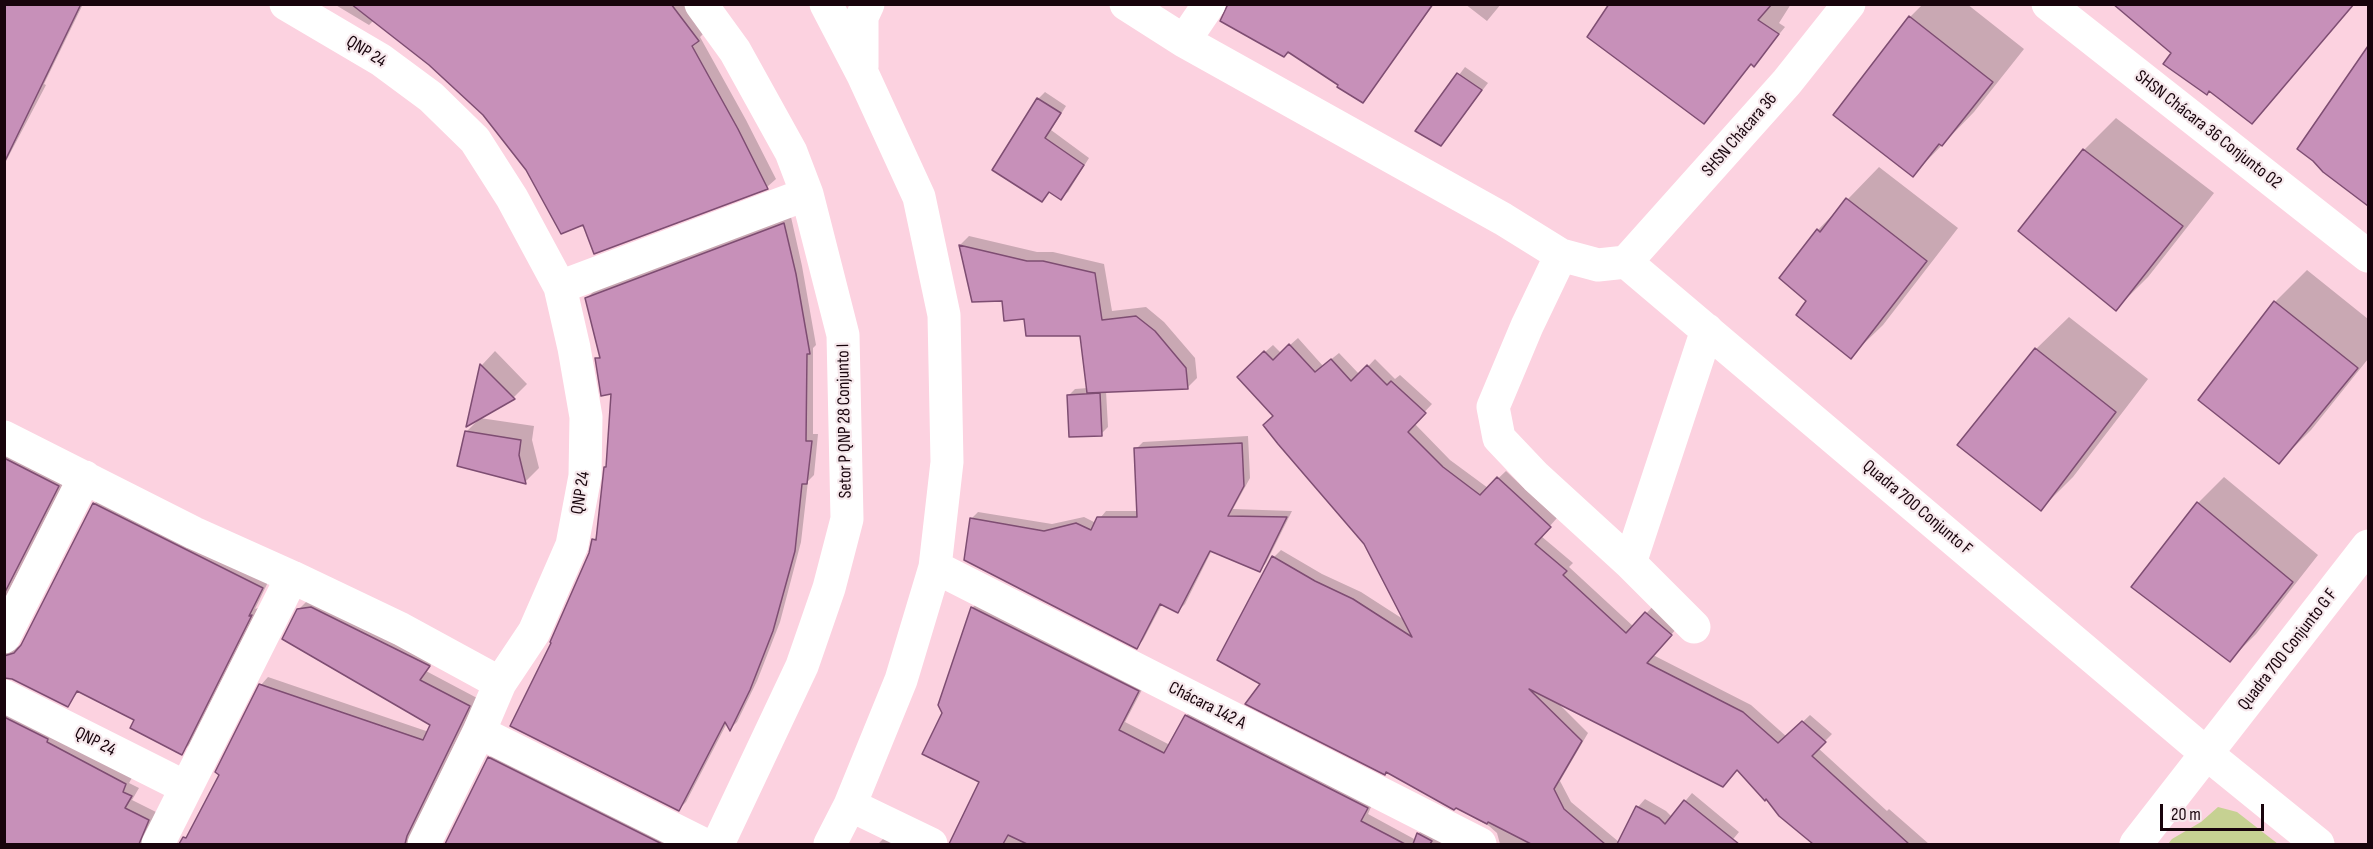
<!DOCTYPE html>
<meta charset="utf-8">
<style>
body{margin:0}
#map{position:relative;width:2373px;height:849px;overflow:hidden;background:#fcd2e0;font-family:"Sofia Sans Condensed",sans-serif}
canvas{display:block}
.frame{position:absolute;inset:0;border:6px solid #18040c;pointer-events:none}
.scale{position:absolute;left:2160px;top:804px;width:104px;height:27px;box-sizing:border-box;border:3px solid #18040c;border-top:0;padding-left:8px;font-size:18px;line-height:21px;white-space:nowrap;color:#18040c;-webkit-text-stroke:4px #f6e8ec;paint-order:stroke}
</style>
<div id="map">
<canvas width="2373" height="849"></canvas>
<div class="frame"></div>
<div class="scale">20 m</div>
</div>
<script>
const g = document.querySelector('canvas').getContext('2d');
g.lineJoin = 'round';
function fill(path, color) { g.fillStyle = color; g.fill(path, 'evenodd'); }
function trace(path, color, width, dash) { g.strokeStyle = color; g.lineWidth = width; g.lineCap = dash ? 'butt' : 'round'; g.setLineDash(dash || []); g.stroke(path); }
function drawText(font, color, halo, rows, align = 'center') {
  g.font = font + ' "Sofia Sans Condensed",sans-serif'; g.lineWidth = 4.5; g.setLineDash([]); g.textBaseline = 'middle'; g.strokeStyle = halo; g.fillStyle = color; for (const [text, x, y, turn = 0] of rows) {
    g.save(); g.translate(x, y); g.rotate((+turn || 0) * Math.PI / 180); g.textAlign = isNaN(turn) ? turn : align; if (halo) g.strokeText(text, 0, 0); g.fillText(text, 0, 0); g.restore();
  }
}
const green = new Path2D(`
 M 2218,807 L 2237,812 L 2278,844 L 2168,844 L 2172,839 L 2201,822 Z`);
const shadow = new Path2D(`
 M 4,4 L 83,4 L 44,84 L 46,85 L 4,165 Z
 M 334,4 L 686,4 L 706,31 L 700,37 L 746,120 L 776,179 L 767,187 L 584,223 L 527,169 L 484,114 L 430,63 L 374,20 L 369,25 Z
 M 1229,4 L 1434,4 L 1363,101 Z
 M 1465,4 L 1501,4 L 1487,21 Z
 M 1611,4 L 1791,4 L 1779,23 L 1785,27 L 1754,65 Z
 M 1923,4 L 1967,4 L 2024,49 L 1974,112 L 1913,175 L 1835,115 L 1910,17 Z
 M 2368,51 L 2368,204 L 2324,171 L 2365,54 Z
 M 1465,67 L 1488,83 L 1441,144 L 1417,131 Z
 M 1045,92 L 1066,106 L 1051,130 L 1089,158 L 1068,192 L 1061,198 L 1050,191 L 1042,200 L 1038,99 Z
 M 2116,118 L 2214,193 L 2148,277 L 2116,309 L 2084,150 Z
 M 1879,167 L 1958,228 L 1883,325 L 1850,357 L 1809,301 L 1818,230 Z
 M 791,217 L 802,266 L 816,345 L 813,348 L 813,434 L 818,434 L 814,475 L 808,481 L 801,542 L 780,622 L 757,681 L 737,722 L 730,729 L 727,723 L 686,802 L 679,809 L 553,643 L 591,553 L 593,540 L 598,536 L 607,466 L 612,392 L 597,359 L 601,355 L 587,298 L 594,291 Z
 M 969,236 L 1037,252 L 1053,252 L 1104,264 L 1112,311 L 1146,307 L 1164,322 L 1195,358 L 1197,378 L 1188,387 L 1106,391 L 1108,427 L 1101,434 L 1069,395 L 1075,389 L 1088,388 L 1081,334 L 1025,317 L 1003,300 L 973,301 L 960,245 Z
 M 2307,270 L 2368,319 L 2368,359 L 2311,430 L 2279,462 L 2275,302 Z
 M 2069,317 L 2148,379 L 2073,477 L 2041,509 L 2036,349 Z
 M 1298,338 L 1323,366 L 1339,353 L 1360,375 L 1375,359 L 1395,379 L 1400,375 L 1432,404 L 1414,423 L 1450,460 L 1488,488 L 1506,471 L 1528,492 L 1557,518 L 1541,536 L 1573,563 L 1569,567 L 1634,627 L 1654,605 L 1678,627 L 1653,655 L 1751,705 L 1787,737 L 1810,715 L 1832,734 L 1818,748 L 1887,811 L 1889,809 L 1929,844 L 1815,844 L 1780,815 L 1766,797 L 1738,768 L 1557,702 L 1588,733 L 1560,781 L 1571,802 L 1619,842 L 1638,807 L 1645,799 L 1666,811 L 1672,817 L 1692,793 L 1739,832 L 1729,844 L 1500,844 L 1497,833 L 1489,826 L 1387,771 L 1262,683 L 1274,557 L 1281,550 L 1322,574 L 1361,592 L 1406,621 L 1366,543 L 1275,416 L 1246,369 L 1273,345 L 1281,353 Z
 M 495,351 L 527,384 L 514,397 L 480,418 L 534,426 L 532,440 L 539,468 L 525,482 L 466,432 L 479,419 L 468,424 L 482,365 Z
 M 1248,436 L 1250,478 L 1233,509 L 1292,511 L 1266,563 L 1260,570 L 1212,550 L 1185,604 L 1178,611 L 1162,604 L 1143,640 L 1137,647 L 971,519 L 978,512 L 1052,524 L 1084,517 L 1096,523 L 1106,511 L 1139,511 L 1136,449 L 1143,442 Z
 M 4,447 L 66,478 L 4,600 Z
 M 2224,477 L 2318,555 L 2256,634 L 2230,660 L 2133,586 L 2198,503 Z
 M 102,496 L 269,580 L 255,609 L 258,608 L 189,745 L 181,753 L 136,719 L 79,691 L 67,705 L 12,678 L 4,676 L 4,646 L 15,648 L 22,645 L 94,504 Z
 M 980,600 L 1145,684 L 1125,722 L 1170,745 L 1186,716 L 1193,708 L 1374,800 L 1368,814 L 1416,840 L 1418,834 L 1426,826 L 1461,844 L 1287,844 L 1296,826 L 1259,808 L 1239,844 L 953,844 L 981,781 L 939,705 L 973,607 Z
 M 307,601 L 436,658 L 426,671 L 477,698 L 415,826 L 415,844 L 180,844 L 192,830 L 221,774 L 261,685 L 268,677 L 429,732 L 432,725 L 298,610 Z
 M 4,706 L 133,776 L 129,783 L 139,788 L 132,800 L 156,812 L 149,844 L 4,844 Z
 M 497,750 L 668,843 L 667,844 L 446,844 L 489,758 Z
 M 886,836 L 904,844 L 878,844 Z`);
const building = new Path2D(`
 M 4,4 L 81,4 L 4,163 Z
 M 351,4 L 671,4 L 699,41 L 692,46 L 738,129 L 768,189 L 594,254 L 583,225 L 561,234 L 526,170 L 483,115 L 429,65 Z
 M 1228,4 L 1433,4 L 1363,103 L 1337,87 L 1338,85 L 1288,52 L 1284,57 L 1220,21 Z
 M 1609,4 L 1772,4 L 1758,20 L 1779,34 L 1754,67 L 1751,64 L 1704,124 L 1587,37 Z
 M 2113,4 L 2354,4 L 2252,124 L 2209,91 L 2207,95 L 2163,64 L 2171,53 Z
 M 1909,16 L 1993,82 L 1942,146 L 1939,144 L 1913,177 L 1833,115 Z
 M 2368,46 L 2368,206 L 2323,172 L 2313,161 L 2297,149 Z
 M 1457,73 L 1482,90 L 1441,146 L 1415,131 Z
 M 1037,98 L 1061,113 L 1045,138 L 1084,165 L 1061,200 L 1049,192 L 1042,202 L 992,170 Z
 M 2083,149 L 2183,226 L 2116,311 L 2018,231 Z
 M 1846,198 L 1927,261 L 1851,359 L 1796,315 L 1806,301 L 1779,278 L 1817,229 L 1820,232 Z
 M 784,223 L 796,274 L 810,354 L 807,354 L 806,441 L 812,441 L 807,484 L 802,484 L 795,551 L 773,631 L 750,690 L 730,731 L 725,722 L 679,811 L 510,726 L 551,643 L 550,642 L 589,553 L 592,539 L 596,540 L 604,467 L 606,467 L 611,394 L 601,396 L 595,358 L 600,358 L 585,298 Z
 M 959,245 L 1027,261 L 1043,261 L 1095,273 L 1102,320 L 1136,316 L 1155,331 L 1186,368 L 1188,389 L 1087,393 L 1080,336 L 1026,336 L 1024,319 L 1004,321 L 1002,301 L 972,302 Z
 M 2274,301 L 2358,368 L 2279,464 L 2198,400 Z
 M 1289,344 L 1315,372 L 1331,359 L 1351,381 L 1367,365 L 1387,385 L 1391,381 L 1426,413 L 1408,432 L 1443,467 L 1480,495 L 1497,477 L 1521,499 L 1551,527 L 1535,544 L 1567,571 L 1563,575 L 1626,633 L 1645,612 L 1672,635 L 1647,663 L 1743,712 L 1778,743 L 1802,721 L 1826,742 L 1812,756 L 1909,844 L 1813,844 L 1779,816 L 1766,799 L 1765,801 L 1737,770 L 1723,787 L 1529,689 L 1582,741 L 1554,789 L 1564,809 L 1605,844 L 1531,844 L 1488,822 L 1487,824 L 1456,808 L 1454,810 L 1386,772 L 1385,775 L 1245,704 L 1260,684 L 1217,660 L 1272,556 L 1315,581 L 1353,599 L 1412,637 L 1364,544 L 1278,444 L 1263,425 L 1273,416 L 1237,377 L 1264,351 L 1273,360 Z
 M 2035,348 L 2116,412 L 2041,511 L 1957,445 Z
 M 480,364 L 515,399 L 466,427 Z
 M 1100,393 L 1102,436 L 1069,437 L 1067,395 Z
 M 465,431 L 521,440 L 519,455 L 526,484 L 457,466 Z
 M 1242,443 L 1244,486 L 1228,516 L 1287,517 L 1260,572 L 1210,551 L 1178,613 L 1160,604 L 1137,649 L 964,560 L 970,518 L 1044,531 L 1076,523 L 1091,530 L 1097,517 L 1137,517 L 1134,448 Z
 M 4,458 L 59,486 L 4,594 Z
 M 2197,502 L 2293,582 L 2230,662 L 2131,587 Z
 M 93,503 L 263,588 L 249,616 L 252,615 L 182,755 L 130,728 L 134,720 L 77,691 L 68,707 L 12,679 L 4,678 L 4,656 L 14,653 L 21,645 Z
 M 311,607 L 430,666 L 420,680 L 470,706 L 407,836 L 405,844 L 179,844 L 183,837 L 186,838 L 219,775 L 215,772 L 259,684 L 423,740 L 430,725 L 282,639 L 297,609 Z
 M 971,607 L 1139,691 L 1119,730 L 1164,753 L 1185,715 L 1368,808 L 1361,821 L 1405,844 L 1027,844 L 1008,835 L 1003,844 L 949,844 L 979,782 L 922,754 L 942,713 L 938,705 Z
 M 4,717 L 48,739 L 47,742 L 126,784 L 123,792 L 132,796 L 125,808 L 149,820 L 139,844 L 4,844 Z
 M 488,757 L 662,844 L 445,844 Z
 M 1684,800 L 1739,844 L 1617,844 L 1636,806 L 1659,818 L 1665,824 Z
 M 1417,833 L 1432,841 L 1430,844 L 1413,844 Z`);
const minor = new Path2D(`
 M 286,4 L 381,60 L 431,97 L 475,140 L 512,198 L 560,287 L 574,348 L 586,417 L 585,476 L 572,545 L 534,632 L 500,683 L 479,732 L 424,844
 M 701,4 L 735,51 L 791,152 L 807,194 L 843,335 L 847,519 L 829,588 L 802,666 L 718,844
 M 826,4 L 863,75 L 919,197 L 944,315 L 947,462 L 935,567 L 901,680 L 850,805 L 830,844
 M 1126,4 L 1184,41 L 1503,219 L 1561,255 L 1598,265 L 1626,262
 M 2048,4 L 2368,256
 M 1184,41 L 1209,4
 M 862,67 L 862,17 L 868,4
 M 1561,255 L 1527,326 L 1493,407 L 1499,438 L 1536,477 L 1630,563 L 1694,627
 M 1626,262 L 2207,754 L 2318,844
 M 1626,262 L 1787,82 L 1849,4
 M 560,287 L 807,194
 M 4,437 L 194,533 L 292,577 L 401,629 L 500,683
 M 1630,563 L 1707,330
 M 935,567 L 1480,844
 M 4,637 L 85,477
 M 4,696 L 185,787
 M 479,732 L 703,844
 M 850,805 L 931,844
 M 158,844 L 292,577
 M 2136,844 L 2368,546`);
const streetNames = [
 ["QNP 24",366,52,32],
 ["SHSN Chácara 36 Conjunto 02",2208,130,38],
 ["SHSN Chácara 36",1740,135,-49],
 ["Setor P QNP 28 Conjunto I",845,421,-91],
 ["QNP 24",581,493,-81],
 ["Quadra 700 Conjunto F",1917,508,40],
 ["Quadra 700 Conjunto G F",2288,650,-52],
 ["Chácara 142 A",1207,706,27],
 ["QNP 24",95,742,27]
];
fill(green, '#c6d192');
fill(shadow, '#0003');
fill(building, '#c790b9');
trace(building, '#7e4d72', 1.5);
trace(minor, '#fff', 33);
drawText('18px', '#18040c', '#f6e8ec', streetNames);
</script>
